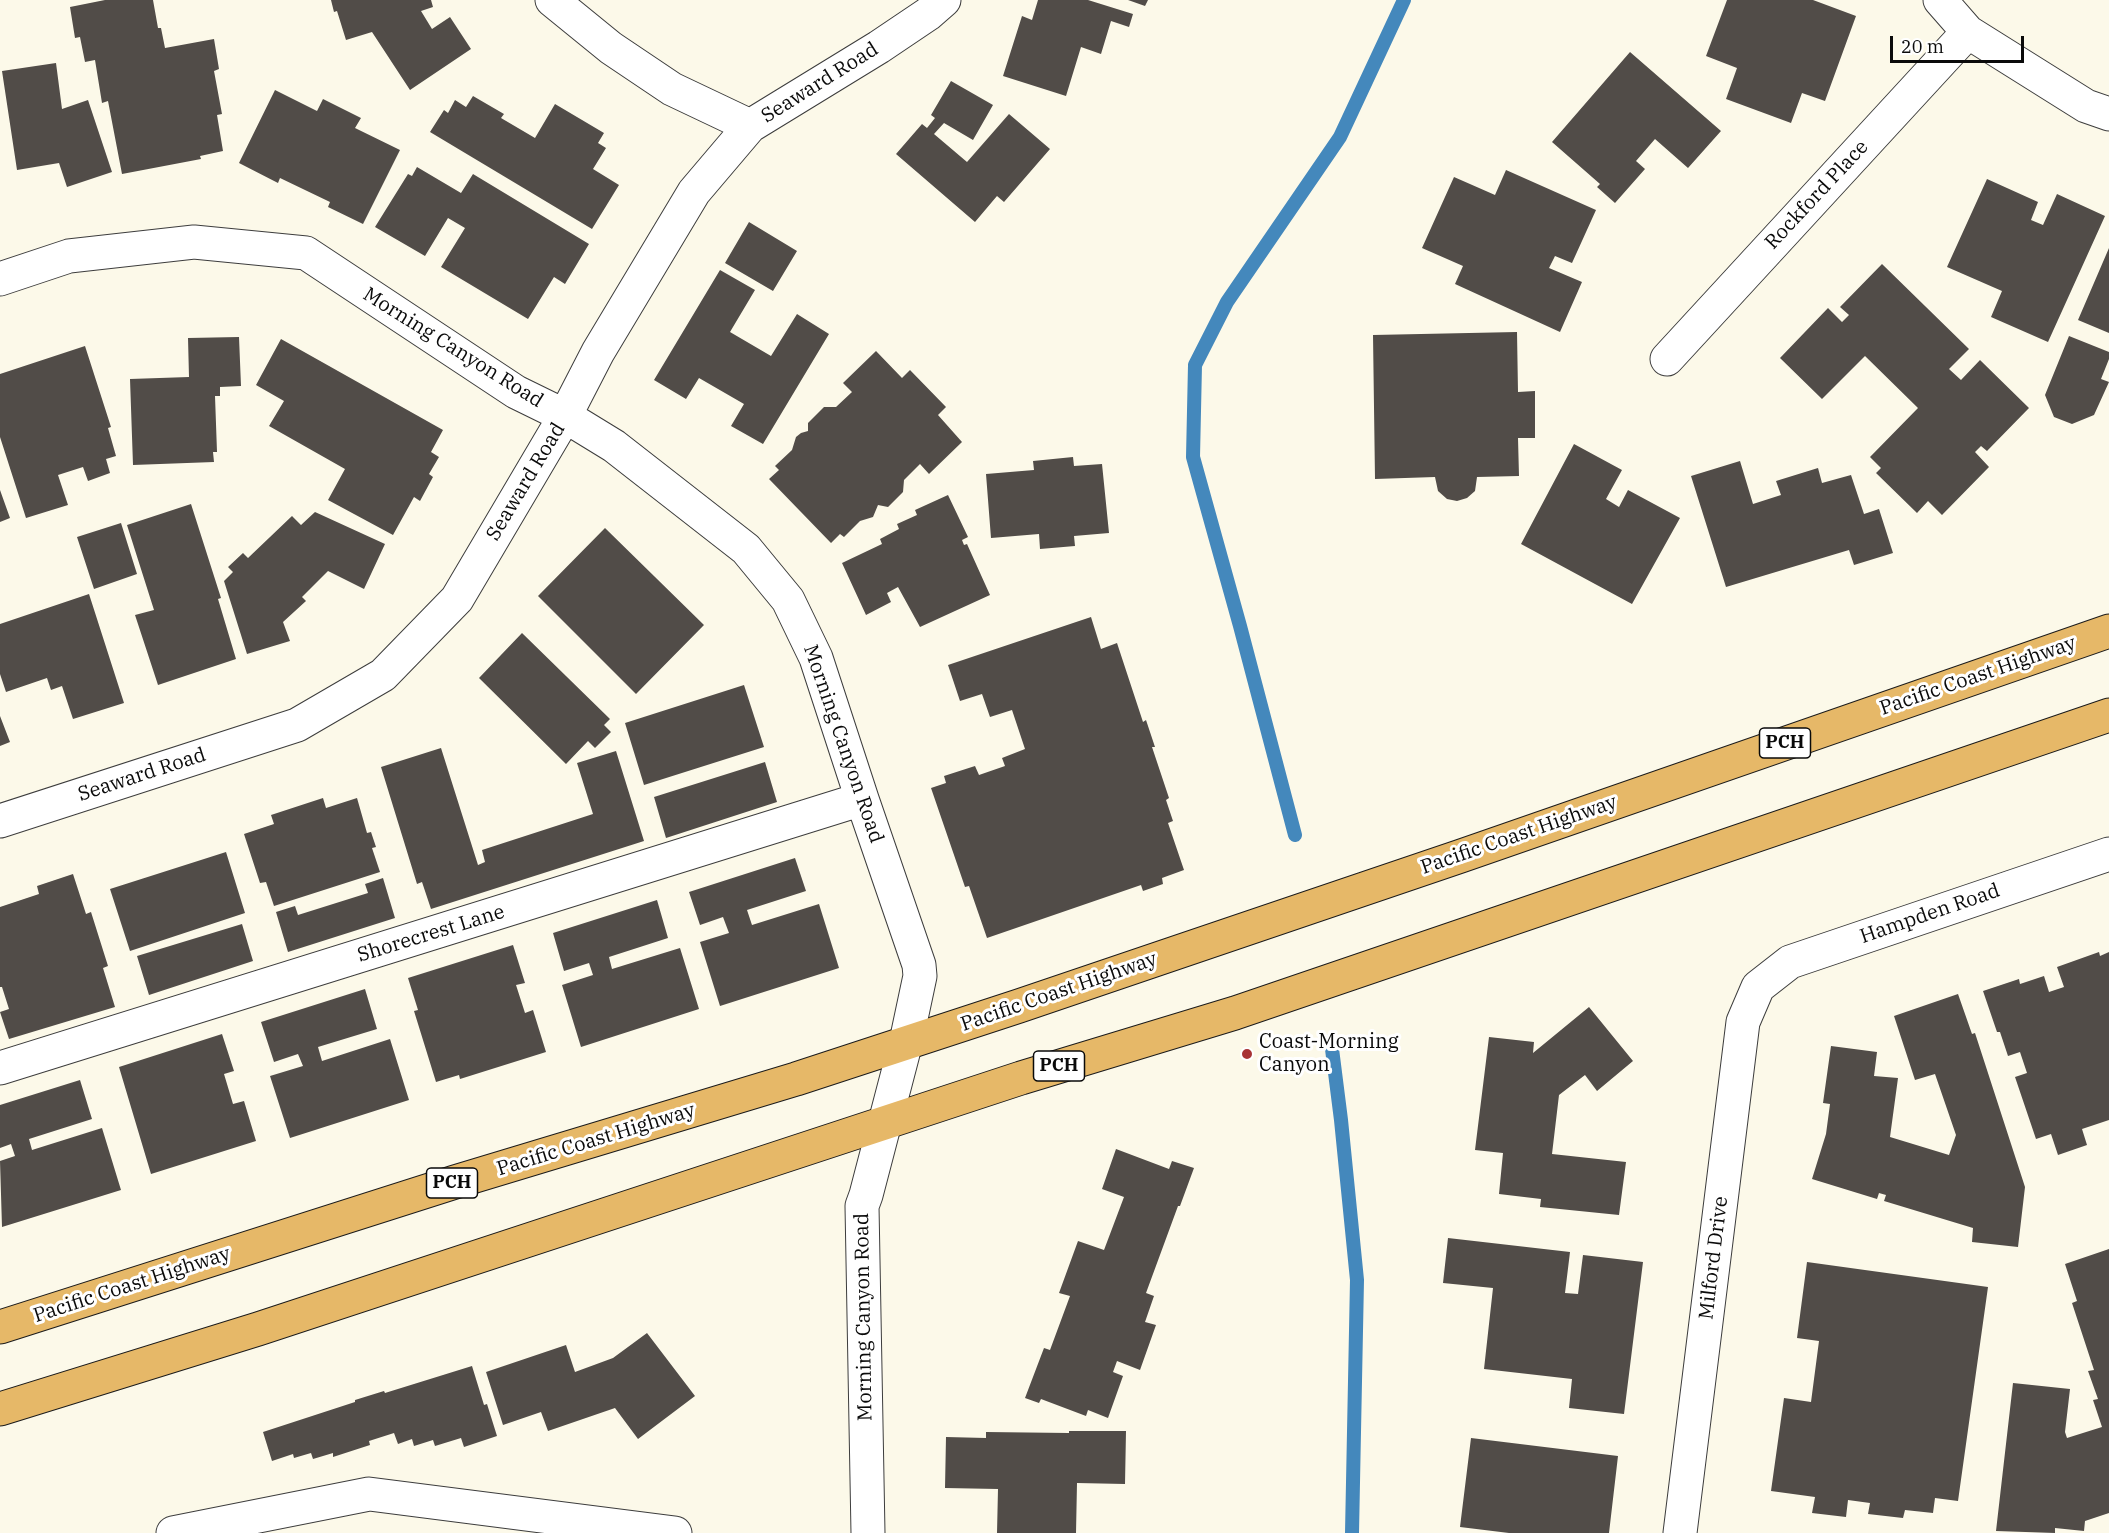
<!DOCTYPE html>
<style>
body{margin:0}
#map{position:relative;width:2109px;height:1533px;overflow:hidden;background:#fcf9e9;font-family:"IBM Plex Serif",serif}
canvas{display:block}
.scale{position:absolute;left:1890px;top:36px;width:134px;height:27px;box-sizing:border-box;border:3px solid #0a0a0a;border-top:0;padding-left:8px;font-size:18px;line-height:21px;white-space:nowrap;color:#0a0a0a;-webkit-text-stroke:4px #fff;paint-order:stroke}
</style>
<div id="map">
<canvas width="2109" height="1533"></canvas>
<div class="scale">20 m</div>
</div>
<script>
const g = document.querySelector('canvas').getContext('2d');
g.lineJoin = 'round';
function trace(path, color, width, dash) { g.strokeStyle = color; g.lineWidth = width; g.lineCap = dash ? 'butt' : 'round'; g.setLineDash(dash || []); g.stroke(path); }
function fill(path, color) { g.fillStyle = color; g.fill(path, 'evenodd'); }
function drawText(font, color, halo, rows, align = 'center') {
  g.font = font + ' "IBM Plex Serif",serif'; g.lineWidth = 6; g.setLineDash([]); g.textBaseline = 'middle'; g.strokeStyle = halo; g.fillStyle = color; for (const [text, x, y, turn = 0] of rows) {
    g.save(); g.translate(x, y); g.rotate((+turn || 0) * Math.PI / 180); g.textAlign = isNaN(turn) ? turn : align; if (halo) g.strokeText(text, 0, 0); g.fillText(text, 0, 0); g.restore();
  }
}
const stream = new Path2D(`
 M 1295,835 L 1240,626 L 1193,457 L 1195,365 L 1227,302 L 1340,137 L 1404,0
 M 1331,1041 L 1341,1120 L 1357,1280 L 1352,1533`);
const building = new Path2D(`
 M 105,0 L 153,0 L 158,28 L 161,28 L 165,48 L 214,39 L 219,69 L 214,71 L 222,114 L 217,115 L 223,151 L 200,156 L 201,159 L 122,174 L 108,101 L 102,103 L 95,60 L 85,62 L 80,37 L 75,38 L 70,7 Z
 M 331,0 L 431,0 L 433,7 L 421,11 L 432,29 L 450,17 L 471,49 L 410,90 L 372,32 L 346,40 L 337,11 L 334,12 Z
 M 1038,0 L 1088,0 L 1133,14 L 1129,27 L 1111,21 L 1101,54 L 1081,47 L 1066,96 L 1003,76 L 1022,16 L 1032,20 Z
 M 1128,0 L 1148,0 L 1145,6 Z
 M 1727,0 L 1813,0 L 1856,16 L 1825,101 L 1802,93 L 1791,123 L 1726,99 L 1737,68 L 1706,56 Z
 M 1630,52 L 1721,131 L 1688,168 L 1655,139 L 1636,161 L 1645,169 L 1615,203 L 1597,187 L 1600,184 L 1552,142 Z
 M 56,63 L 62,109 L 88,100 L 112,172 L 67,187 L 59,163 L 17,170 L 2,71 Z
 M 951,81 L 993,105 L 973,140 L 944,123 L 934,134 L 967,162 L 1009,114 L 1050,149 L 1004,202 L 997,196 L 975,222 L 896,154 L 922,124 L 927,128 L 935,118 L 931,115 Z
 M 275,90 L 317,111 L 323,99 L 361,118 L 355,128 L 400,150 L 363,224 L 328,207 L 330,202 L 280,178 L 278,183 L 239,163 Z
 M 473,96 L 504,114 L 501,118 L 535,138 L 555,104 L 604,133 L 598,143 L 606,148 L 593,169 L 619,185 L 592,229 L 430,132 L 444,110 L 448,113 L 455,100 L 466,107 Z
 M 417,167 L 461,193 L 473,174 L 589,244 L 565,284 L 554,277 L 528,319 L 441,267 L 465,228 L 448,218 L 425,256 L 375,227 L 408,174 L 412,176 Z
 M 1506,170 L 1596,210 L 1572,263 L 1555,256 L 1549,268 L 1582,282 L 1560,332 L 1455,284 L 1463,266 L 1422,248 L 1454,177 L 1495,195 Z
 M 1987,179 L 2038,202 L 2031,220 L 2043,225 L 2057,194 L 2105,216 L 2048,342 L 1991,317 L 2002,291 L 1947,267 Z
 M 749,222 L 797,251 L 773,291 L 725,263 Z
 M 2109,248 L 2109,333 L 2078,320 Z
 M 1882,264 L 1969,349 L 1949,369 L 1961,380 L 1980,360 L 2029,408 L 1987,451 L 1981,446 L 1975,452 L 1989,467 L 1942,515 L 1928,501 L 1917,513 L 1876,473 L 1881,468 L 1870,457 L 1918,408 L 1865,356 L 1822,399 L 1780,358 L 1828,308 L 1842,322 L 1849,315 L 1840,307 Z
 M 720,270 L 755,290 L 730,332 L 771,356 L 797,314 L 829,334 L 763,444 L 731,426 L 744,404 L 699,378 L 686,399 L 654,380 Z
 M 1517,332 L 1518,392 L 1535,391 L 1535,438 L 1518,438 L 1519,476 L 1477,477 L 1475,491 L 1467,498 L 1457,501 L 1447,499 L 1438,491 L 1435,477 L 1375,479 L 1373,335 Z
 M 2069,336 L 2109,352 L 2109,359 L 2101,379 L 2109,382 L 2094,415 L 2072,424 L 2054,417 L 2045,395 Z
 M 239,337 L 241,386 L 220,387 L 220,396 L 215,396 L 217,452 L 213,452 L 214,462 L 133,465 L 130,379 L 189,377 L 188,338 Z
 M 281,339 L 443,430 L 431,452 L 439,457 L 429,474 L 433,477 L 420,501 L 414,497 L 393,535 L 328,500 L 345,469 L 269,426 L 284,401 L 256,385 Z
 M 85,346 L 111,427 L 108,428 L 116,456 L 106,459 L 110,473 L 88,481 L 83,467 L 58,475 L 68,505 L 26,518 L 0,437 L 0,374 Z
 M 876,351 L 902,378 L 910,370 L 946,407 L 938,415 L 962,442 L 929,474 L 920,464 L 904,480 L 903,492 L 888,507 L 878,505 L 873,517 L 860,521 L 844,537 L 840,534 L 831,543 L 769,479 L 779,470 L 775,466 L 792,450 L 796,437 L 801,433 L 808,431 L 808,423 L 824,407 L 836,407 L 852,392 L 843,383 Z
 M 1574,444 L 1622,470 L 1606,499 L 1619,507 L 1628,490 L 1680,518 L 1632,604 L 1521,544 Z
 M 1073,457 L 1074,466 L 1102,464 L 1109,533 L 1074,536 L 1075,546 L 1040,549 L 1039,534 L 991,538 L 986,474 L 1034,470 L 1033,461 Z
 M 1740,461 L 1753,504 L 1781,495 L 1776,481 L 1818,468 L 1822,483 L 1851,475 L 1864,514 L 1879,509 L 1893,553 L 1854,565 L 1849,550 L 1726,587 L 1691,476 Z
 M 0,490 L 10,518 L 0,522 Z
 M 948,495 L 968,537 L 962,540 L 964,545 L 967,544 L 990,595 L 920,627 L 898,587 L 887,593 L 891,602 L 866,615 L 842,563 L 882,544 L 880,539 L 899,529 L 897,524 L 917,515 L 915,510 Z
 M 191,504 L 221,598 L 218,599 L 236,659 L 158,685 L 135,615 L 154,610 L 127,525 Z
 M 315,512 L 385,544 L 364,589 L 328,571 L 302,597 L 306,601 L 283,622 L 290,641 L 247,654 L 224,581 L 233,572 L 228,567 L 243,553 L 248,558 L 292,516 L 301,525 Z
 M 121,523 L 137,574 L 94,589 L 77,537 Z
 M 605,528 L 704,625 L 636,694 L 538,596 Z
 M 89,594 L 124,703 L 73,719 L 62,686 L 51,690 L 47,678 L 6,692 L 0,674 L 0,624 Z
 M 1091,617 L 1101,649 L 1117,643 L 1143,722 L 1146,720 L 1155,747 L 1152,747 L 1169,798 L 1166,800 L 1173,821 L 1168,823 L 1184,870 L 1162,878 L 1163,884 L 1143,891 L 1141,885 L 987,938 L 969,886 L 965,887 L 931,788 L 946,783 L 944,776 L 975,766 L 979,775 L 1005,766 L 1002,758 L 1025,749 L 1012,710 L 990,717 L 982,694 L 960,701 L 948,665 Z
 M 522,633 L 610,719 L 604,725 L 611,732 L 595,748 L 588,741 L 566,764 L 479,678 Z
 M 744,685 L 764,747 L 644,785 L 625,723 Z
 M 0,716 L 10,742 L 0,746 Z
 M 441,748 L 478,865 L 485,862 L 482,850 L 593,814 L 577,763 L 616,751 L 644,841 L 431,909 L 422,882 L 417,884 L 381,767 Z
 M 765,762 L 777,802 L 666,838 L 654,797 Z
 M 323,798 L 326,808 L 357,798 L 367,833 L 371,832 L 376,847 L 372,848 L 380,872 L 274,906 L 266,882 L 260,883 L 244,834 L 274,824 L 271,815 Z
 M 226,852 L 245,913 L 130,951 L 110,889 Z
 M 795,858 L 806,891 L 747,910 L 752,925 L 819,904 L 839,968 L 720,1006 L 700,942 L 729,933 L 723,917 L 700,925 L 689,892 Z
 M 73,874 L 86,914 L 91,912 L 108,966 L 103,968 L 115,1007 L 9,1039 L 0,1012 L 9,1009 L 2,987 L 0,987 L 0,907 L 39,894 L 37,886 Z
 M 383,878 L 395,918 L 288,952 L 276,912 L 295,906 L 298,915 L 368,893 L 365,884 Z
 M 657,900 L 668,938 L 609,957 L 612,969 L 680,948 L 699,1009 L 581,1047 L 562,985 L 593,975 L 589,963 L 564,971 L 553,933 Z
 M 242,924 L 253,961 L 149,995 L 137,956 Z
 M 513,945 L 525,983 L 516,985 L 525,1013 L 533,1010 L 546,1052 L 460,1079 L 459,1075 L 436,1082 L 414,1011 L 418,1010 L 408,978 Z
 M 2099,952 L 2100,956 L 2109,952 L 2109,1120 L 2082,1129 L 2087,1145 L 2058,1155 L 2051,1134 L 2036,1139 L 2015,1077 L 2027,1073 L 2020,1052 L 2008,1056 L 2000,1032 L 1997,1032 L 1983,991 L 2019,979 L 2020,984 L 2044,976 L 2049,992 L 2064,987 L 2057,967 Z
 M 365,989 L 377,1029 L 318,1047 L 322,1061 L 390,1039 L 409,1100 L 290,1138 L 270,1076 L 303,1066 L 298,1054 L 274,1062 L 261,1022 Z
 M 1958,994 L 1972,1034 L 1975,1033 L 2025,1187 L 2018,1247 L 1972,1242 L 1973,1228 L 1884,1201 L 1886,1195 L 1879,1193 L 1877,1199 L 1812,1179 L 1826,1134 L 1830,1104 L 1823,1103 L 1831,1046 L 1877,1052 L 1874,1076 L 1898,1078 L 1890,1137 L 1949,1155 L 1956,1135 L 1935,1074 L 1915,1080 L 1894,1016 Z
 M 1589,1007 L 1633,1061 L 1597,1091 L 1585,1075 L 1559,1095 L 1552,1154 L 1626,1162 L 1619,1215 L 1540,1207 L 1541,1199 L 1499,1194 L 1503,1153 L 1475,1150 L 1489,1037 L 1534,1042 L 1533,1053 Z
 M 222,1034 L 234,1071 L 224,1074 L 233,1104 L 244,1101 L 256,1141 L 151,1174 L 119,1067 Z
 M 80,1080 L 92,1119 L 29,1139 L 32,1150 L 102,1128 L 121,1190 L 2,1227 L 0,1161 L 15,1156 L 11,1144 L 0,1148 L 0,1105 Z
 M 1116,1149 L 1169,1169 L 1172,1161 L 1194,1168 L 1180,1206 L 1178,1206 L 1146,1293 L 1154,1296 L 1145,1322 L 1156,1325 L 1140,1370 L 1117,1361 L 1113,1372 L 1123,1376 L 1108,1418 L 1088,1410 L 1086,1416 L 1041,1399 L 1039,1403 L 1025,1398 L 1044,1348 L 1050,1350 L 1070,1296 L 1059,1293 L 1078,1241 L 1104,1250 L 1124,1197 L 1102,1189 Z
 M 1448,1238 L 1570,1252 L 1565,1293 L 1578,1294 L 1583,1255 L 1643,1262 L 1624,1414 L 1569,1408 L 1572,1379 L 1484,1369 L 1493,1288 L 1443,1283 Z
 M 2109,1249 L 2109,1513 L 2085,1521 L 2084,1531 L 2055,1528 L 2055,1533 L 1996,1531 L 2013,1383 L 2070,1389 L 2065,1432 L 2067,1438 L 2102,1427 L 2093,1400 L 2098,1399 L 2088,1371 L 2094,1370 L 2072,1303 L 2077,1301 L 2065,1264 Z
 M 1807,1262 L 1988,1287 L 1958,1501 L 1935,1498 L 1933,1513 L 1905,1510 L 1903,1518 L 1868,1514 L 1870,1503 L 1848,1500 L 1846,1517 L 1812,1513 L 1815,1497 L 1771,1491 L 1784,1398 L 1811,1402 L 1819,1341 L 1797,1338 Z
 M 647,1333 L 695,1396 L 638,1439 L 615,1408 L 548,1431 L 541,1412 L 503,1425 L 486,1372 L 566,1345 L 575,1372 L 613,1358 Z
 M 472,1366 L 484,1405 L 487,1404 L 497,1436 L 464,1447 L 461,1438 L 435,1446 L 433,1440 L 414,1446 L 412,1439 L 398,1444 L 394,1433 L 369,1441 L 370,1445 L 333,1457 L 333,1453 L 313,1459 L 311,1453 L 294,1458 L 293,1454 L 272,1461 L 263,1432 L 355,1402 L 355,1400 L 384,1391 L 385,1393 Z
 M 1069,1431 L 1126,1431 L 1125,1484 L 1077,1483 L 1076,1533 L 997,1533 L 998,1489 L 945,1488 L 946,1437 L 986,1438 L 986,1432 L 1069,1433 Z
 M 1471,1438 L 1618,1456 L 1609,1533 L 1509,1533 L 1460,1527 Z`);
const minor = new Path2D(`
 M 552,0 L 611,48 L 672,89 L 750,126
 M 1940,0 L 1968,32 L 2086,106 L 2109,114
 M 0,279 L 69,256 L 194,242 L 306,253 L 516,392 L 565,416 L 614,446 L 746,549 L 788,600 L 816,658 L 862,799 L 919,965 L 920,976 L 906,1042 L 866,1195 L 862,1206 L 868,1533
 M 1667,359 L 1968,32
 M 0,821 L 297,725 L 383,675 L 457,599 L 565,416 L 598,352 L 694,192 L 750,126 L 879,47 L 928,14 L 944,0
 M 0,1068 L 862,799
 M 173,1533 L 369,1494 L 675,1533
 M 1680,1533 L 1743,1022 L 1758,987 L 1790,962 L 2109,854`);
const trunk = new Path2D(`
 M 0,1327 L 455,1182 L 796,1079 L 1019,1006 L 1461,856 L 2109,631
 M 0,1409 L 258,1329 L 1021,1078 L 1235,1013 L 2109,715`);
const markers = [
 [1247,1054,6,"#a83335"]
];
const shields = [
 [1785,743,51],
 [1059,1066,51],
 [452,1183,51]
];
const shieldNames = [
 ["PCH",1785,743],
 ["PCH",1059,1066],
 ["PCH",452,1183]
];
const streetNames = [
 ["Seaward Road",820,83,-32],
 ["Rockford Place",1817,195,-47],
 ["Morning Canyon Road",453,348,32],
 ["Seaward Road",526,482,-59],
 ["Pacific Coast Highway",1978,676,-19],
 ["Morning Canyon Road",843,744,71],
 ["Seaward Road",142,775,-18],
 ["Pacific Coast Highway",1519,835,-19],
 ["Hampden Road",1930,914,-19],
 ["Shorecrest Lane",431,934,-17],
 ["Pacific Coast Highway",1059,992,-19],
 ["Pacific Coast Highway",596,1140,-17],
 ["Milford Drive",1714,1258,-83],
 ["Pacific Coast Highway",132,1285,-18],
 ["Morning Canyon Road",864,1317,-91]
];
const poiNames = [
 ["Coast-Morning",1259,1042],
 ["Canyon",1259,1065]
];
trace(stream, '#4488bc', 14);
fill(building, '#514c48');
trace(minor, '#3d3d3d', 35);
trace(trunk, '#1b1b1b', 35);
trace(minor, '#fff', 33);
trace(trunk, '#e6b868', 33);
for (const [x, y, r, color] of markers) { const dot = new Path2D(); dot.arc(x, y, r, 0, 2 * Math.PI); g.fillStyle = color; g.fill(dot); trace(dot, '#fff', 2); }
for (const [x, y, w] of shields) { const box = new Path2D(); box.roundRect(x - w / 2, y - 15, w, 30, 4.5); g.fillStyle = '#fff'; g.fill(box); trace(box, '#0a0a0a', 1.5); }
drawText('bold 18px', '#0a0a0a', null, shieldNames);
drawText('20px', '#0a0a0a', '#fff', streetNames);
drawText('20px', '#0a0a0a', '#fff', poiNames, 'left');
</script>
